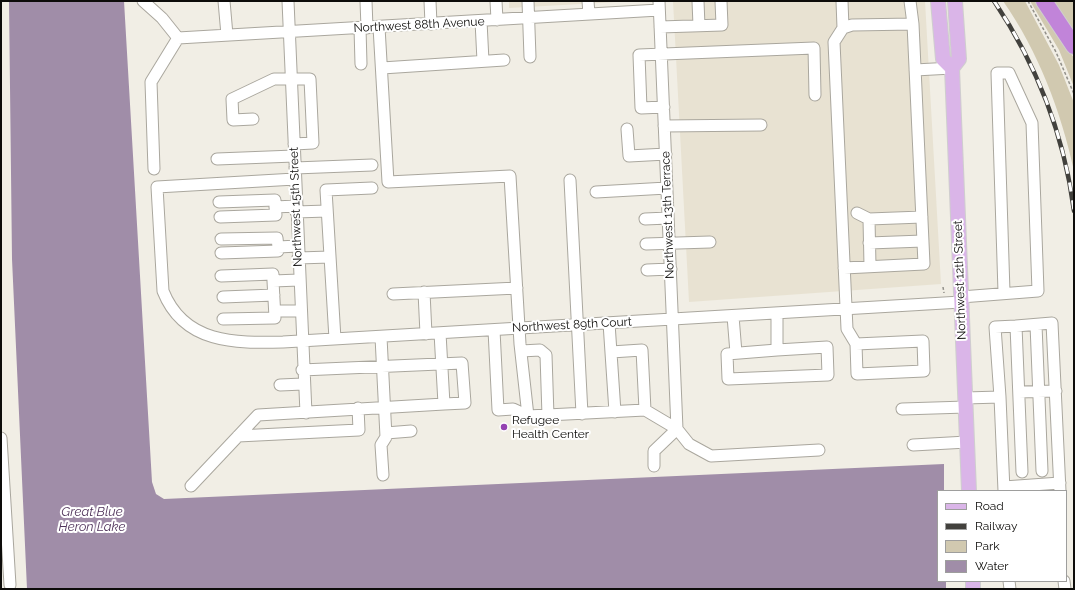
<!DOCTYPE html>
<style>
body{margin:0}
#map{position:relative;width:1075px;height:590px;overflow:hidden;background:#f1eee5;font-family:Raleway,sans-serif}
canvas{display:block}
.frame{position:absolute;inset:0;border:2px solid #0d0c0a;pointer-events:none}
.legend{position:absolute;left:937px;top:490px;width:130px;height:92px;box-sizing:border-box;background:#fff;border:1px solid #9e9e9d;margin:0;padding:5px 7px;list-style:none;font-size:12px;color:#0d0c0a}
.legend li{display:flex;align-items:center;gap:8px;height:20px}
.legend b{width:20px;border:1px solid #9e9e9d}
</style>
<div id="map">
<canvas width="1075" height="590"></canvas>
<div class="frame"></div>
<ul class="legend">
<li><b style="height:5px;background:#dab5e8"></b>Road</li>
<li><b style="height:5px;background:#42413d"></b>Railway</li>
<li><b style="height:11px;background:#d1c9b0"></b>Park</li>
<li><b style="height:11px;background:#a08da8"></b>Water</li>
</ul>
</div>
<script>
const g = document.querySelector('canvas').getContext('2d');
g.lineJoin = 'round';
function fill(path, color) { g.fillStyle = color; g.fill(path, 'evenodd'); }
function trace(path, color, width, dash) { g.strokeStyle = color; g.lineWidth = width; g.lineCap = dash ? 'butt' : 'round'; g.setLineDash(dash || []); g.stroke(path); }
function drawText(font, color, halo, rows, align = 'center') {
  g.font = font + ' Raleway,sans-serif'; g.lineWidth = 4; g.setLineDash([]); g.textBaseline = 'middle'; g.strokeStyle = halo; g.fillStyle = color; for (const [text, x, y, turn = 0] of rows) {
    g.save(); g.translate(x, y); g.rotate((+turn || 0) * Math.PI / 180); g.textAlign = isNaN(turn) ? turn : align; if (halo) g.strokeText(text, 0, 0); g.fillText(text, 0, 0); g.restore();
  }
}
const built = new Path2D(`
 M 509,1 L 634,1 L 509,8 Z
 M 673,1 L 925,1 L 941,284 L 689,302 Z`);
const green = new Path2D(`
 M 1003,1 L 1025,1 L 1059,65 L 1074,103 L 1074,171 C 1061,111 1038,51 1003,1 Z
 M 1030,1 L 1037,1 L 1074,58 L 1074,87 L 1059,50 Z
 M 1048,1 L 1074,1 L 1074,40 Z`);
const water = new Path2D(`
 M 9,1 L 124,1 L 152,482 L 156,494 L 164,499 L 944,464 L 944,491 L 938,491 L 938,581 L 946,581 L 946,589 L 27,589 L 12,259 Z`);
const path = new Path2D(`
 M 1028,1 L 1056,52 L 1074,94
 M 943,287 L 944,293`);
const minor = new Path2D(`
 M 143,1 L 162,18 L 178,38
 M 224,1 L 227,35
 M 288,1 L 306,413
 M 366,1 L 367,28
 M 430,1 L 431,24
 M 496,1 L 497,20
 M 528,1 L 530,57
 M 588,1 L 589,14
 M 659,1 L 677,429
 M 698,1 L 699,26
 M 842,1 L 843,28
 M 910,1 L 913,24
 M 481,21 L 483,61
 M 379,27 L 388,182 L 510,176 L 520,344 L 528,416 L 645,410 L 677,429 L 689,444 L 711,456 L 819,450
 M 660,27 L 722,25 L 721,1
 M 360,28 L 361,64
 M 178,38 L 659,10
 M 382,68 L 504,60
 M 915,70 L 952,68
 M 664,107 L 641,108 L 639,55 L 814,48 L 815,95
 M 253,119 L 233,120 L 232,99 L 274,79 L 310,79 L 313,143 L 294,144
 M 664,126 L 761,125
 M 627,129 L 629,156 L 666,154
 M 217,159 L 294,156
 M 295,168 L 372,165
 M 154,169 L 151,82 L 178,38
 M 295,179 L 157,187 L 163,291 C 184,344 235,343 283,342 L 961,302
 M 570,180 L 582,414
 M 596,192 L 667,188
 M 219,202 L 275,200 L 275,207 L 296,206
 M 296,212 L 327,211
 M 857,213 L 869,219
 M 220,217 L 276,215 L 275,207
 M 645,219 L 668,218
 M 221,239 L 277,238 L 278,247 L 298,246
 M 869,243 L 923,241
 M 646,244 L 710,242
 M 221,253 L 278,251 L 278,247
 M 298,258 L 330,257
 M 870,266 L 869,219 L 922,217
 M 844,268 L 924,264 L 913,24 L 852,25 L 843,28 L 834,42 L 847,329 L 856,344 L 857,374 L 924,371 L 923,341 L 856,344
 M 647,270 L 671,269
 M 221,276 L 273,274 L 273,281 L 299,280
 M 424,292 L 426,334
 M 393,294 L 517,288
 M 223,297 L 274,295
 M 961,297 L 1038,291 L 1032,123 L 1009,73 L 997,73 L 1004,292
 M 275,311 L 300,311
 M 777,313 L 777,350 L 727,354 L 728,379 L 828,375 L 827,347 L 777,350
 M 733,316 L 736,353
 M 223,319 L 275,318 L 273,281
 M 609,323 L 615,412
 M 1036,325 L 1042,471
 M 494,330 L 498,410 L 513,409 L 528,416
 M 381,337 L 386,437 L 381,445 L 383,475
 M 335,339 L 326,190 L 372,188
 M 521,351 L 540,350 L 546,355 L 548,416
 M 611,352 L 642,350 L 645,410
 M 302,370 C 356,368 409,365 462,363 L 465,403 L 444,404 L 440,333
 M 280,385 L 303,384
 M 1019,392 L 1056,391
 M 1000,397 L 995,327 L 1016,326
 M 965,398 L 1000,397 L 1004,491
 M 902,409 L 966,407
 M 386,433 L 411,431
 M 238,436 L 359,430 L 358,408
 M 1,438 L 10,585
 M 913,445 L 967,442
 M 654,466 L 654,451 L 677,429
 M 1022,472 L 1016,326 L 1052,323 L 1060,491
 M 191,486 L 258,415 L 444,404
 M 1004,487 L 1060,483
 M 1009,581 L 1010,589
 M 1064,581 L 1065,589`);
const major = new Path2D(`
 M 938,1 L 943,59 L 952,68 L 969,491
 M 952,68 L 959,59 L 955,1
 M 973,581 L 973,589`);
const highway = new Path2D(`
 M 1044,1 L 1074,46`);
const rail = new Path2D(`
 M 994,1 C 1037,65 1064,134 1074,211`);
const markers = [
 [504,427,4,"#9442b1"]
];
const streetNames = [
 ["Northwest 88th Avenue",419,25,-3],
 ["Northwest 15th Street",296,207,-92],
 ["Northwest 13th Terrace",668,215,-92],
 ["Northwest 12th Street",960,280,-92],
 ["Northwest 89th Court",572,325,-3]
];
const poiNames = [
 ["Refugee",512,420],
 ["Health Center",512,434]
];
const waterNames = [
 ["Great Blue",92,512],
 ["Heron Lake",92,527]
];
fill(built, '#e8e2d2');
fill(green, '#d1c9b0');
fill(water, '#a08da8');
trace(minor, '#aaa79e', 13);
trace(major, '#cfcece', 16);
trace(highway, '#cfcece', 18);
trace(path, '#92908a', 1.5, [3, 2]);
trace(minor, '#fff', 11);
trace(major, '#dab5e8', 14);
trace(highway, '#c184d9', 16);
trace(rail, '#42413d', 4.5);
trace(rail, '#fff', 3, [9]);
for (const [x, y, r, color] of markers) { const dot = new Path2D(); dot.arc(x, y, r, 0, 2 * Math.PI); g.fillStyle = color; g.fill(dot); trace(dot, '#fff', 1.5); }
drawText('12px', '#0d0c0a', '#fff', streetNames);
drawText('12px', '#0d0c0a', '#fff', poiNames, 'left');
drawText('italic 13px', '#51355c', '#fff', waterNames);
</script>
